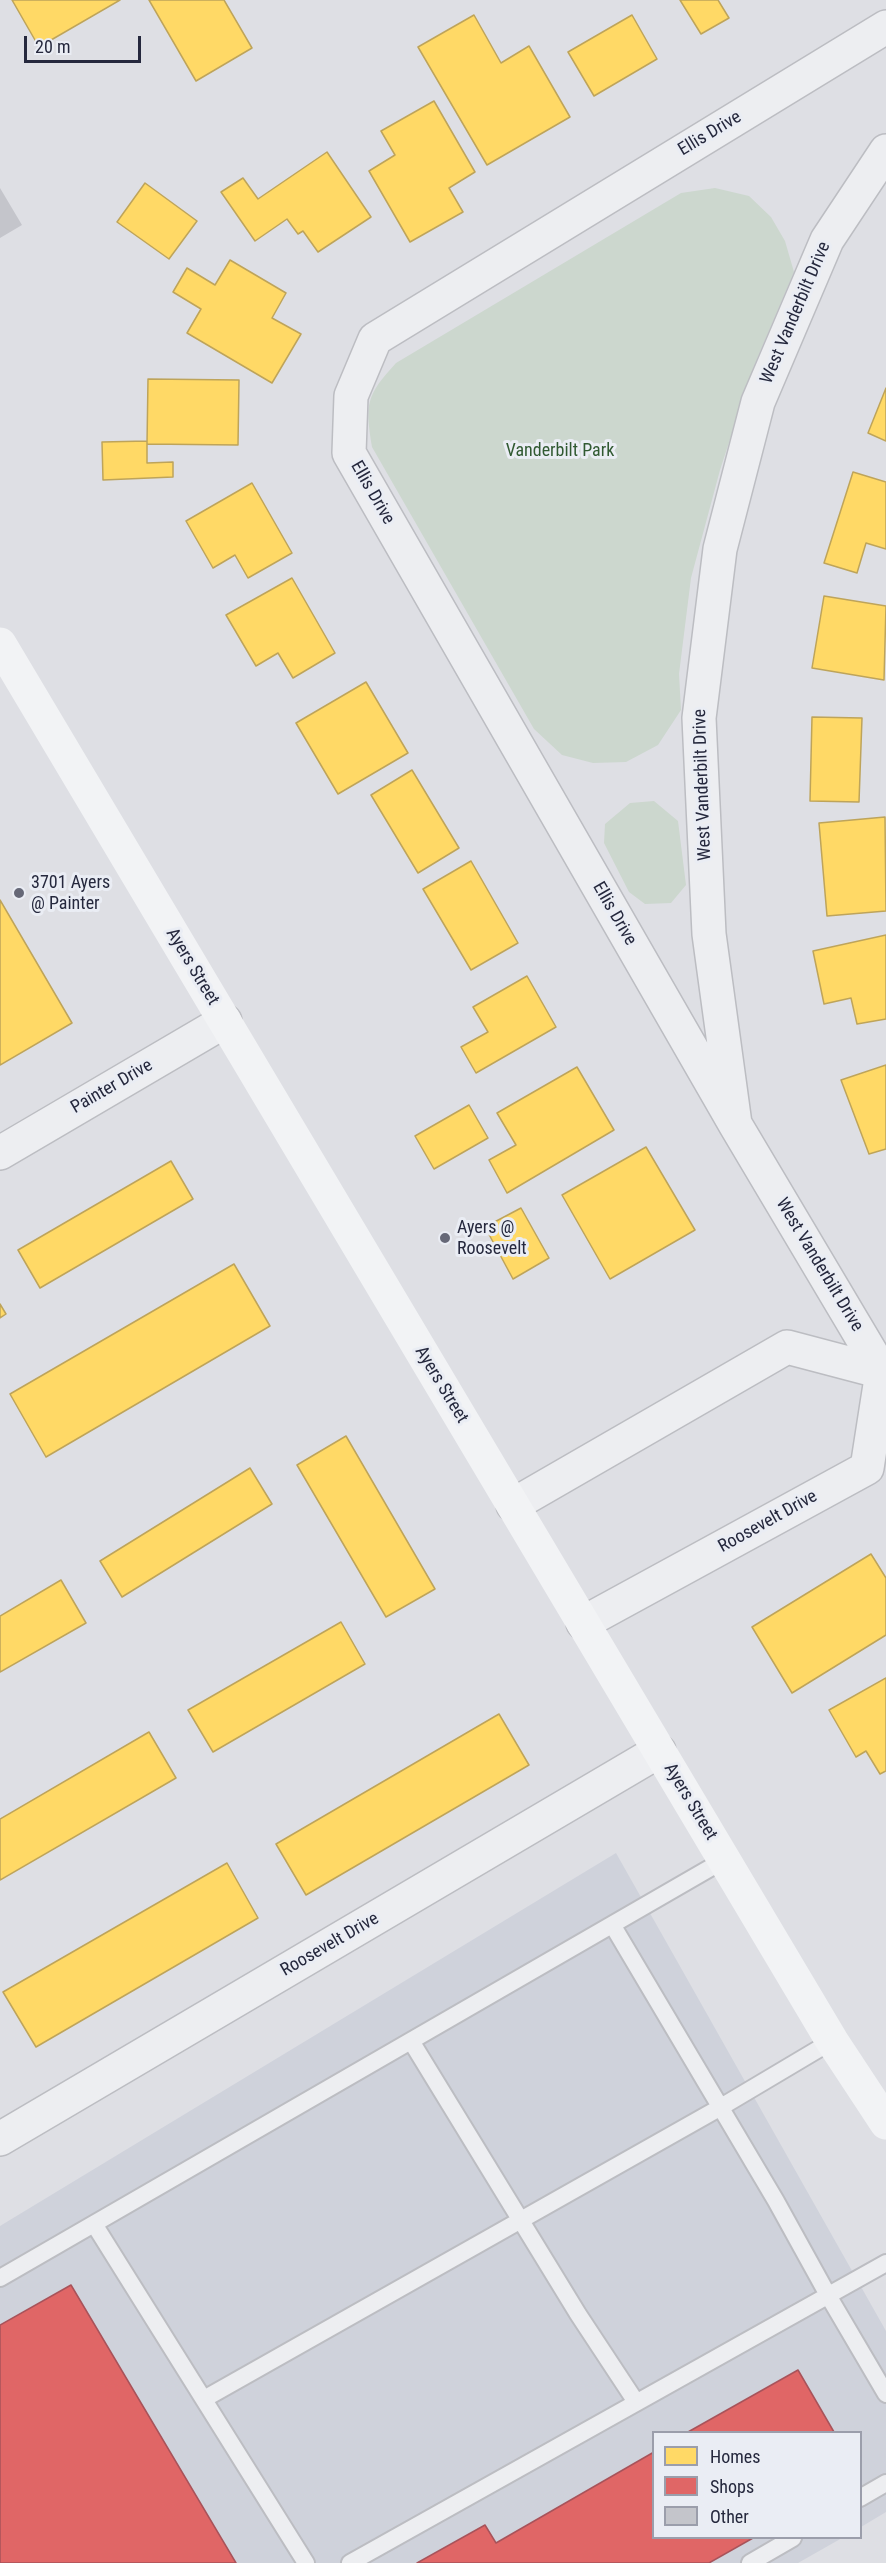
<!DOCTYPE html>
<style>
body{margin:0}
#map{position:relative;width:886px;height:2563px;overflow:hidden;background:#dedfe4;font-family:"Roboto Condensed",sans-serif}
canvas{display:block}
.legend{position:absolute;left:652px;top:2431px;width:210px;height:108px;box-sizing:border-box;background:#eaedf4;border:2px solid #9b9eab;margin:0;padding:8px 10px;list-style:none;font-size:18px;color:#25283d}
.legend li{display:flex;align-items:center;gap:12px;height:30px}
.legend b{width:30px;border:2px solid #9b9eab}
.scale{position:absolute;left:24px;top:36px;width:117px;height:27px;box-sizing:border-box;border:3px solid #25283d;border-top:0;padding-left:8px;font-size:18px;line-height:21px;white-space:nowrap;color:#25283d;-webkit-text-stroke:4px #eaedf4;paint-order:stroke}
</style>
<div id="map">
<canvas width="886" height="2563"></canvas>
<ul class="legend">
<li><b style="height:16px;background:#ffd966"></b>Homes</li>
<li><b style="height:16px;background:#e06666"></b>Shops</li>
<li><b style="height:16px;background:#c4c5cb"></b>Other</li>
</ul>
<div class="scale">20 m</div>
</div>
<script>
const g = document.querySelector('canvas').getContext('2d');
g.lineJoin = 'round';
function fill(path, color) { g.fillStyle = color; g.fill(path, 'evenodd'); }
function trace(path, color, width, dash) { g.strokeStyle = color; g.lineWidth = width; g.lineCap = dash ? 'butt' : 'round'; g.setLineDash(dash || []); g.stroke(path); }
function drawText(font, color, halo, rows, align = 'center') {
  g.font = font + ' "Roboto Condensed",sans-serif'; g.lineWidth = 6; g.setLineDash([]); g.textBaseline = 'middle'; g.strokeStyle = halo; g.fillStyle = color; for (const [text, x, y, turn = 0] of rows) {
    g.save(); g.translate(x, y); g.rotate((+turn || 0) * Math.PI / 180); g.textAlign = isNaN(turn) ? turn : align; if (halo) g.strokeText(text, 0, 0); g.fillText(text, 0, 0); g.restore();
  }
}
const built = new Path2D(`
 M 616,1853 L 886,2331 L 886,2512 L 861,2527 L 860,2432 L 654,2432 L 654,2538 L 842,2538 L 798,2563 L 0,2563 L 0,2226 Z`);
const green = new Path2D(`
 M 715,188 L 749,196 L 771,217 L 785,241 L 794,272 L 754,366 L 720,470 L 691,578 L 679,674 L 681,710 L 658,745 L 626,762 L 593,763 L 562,755 L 534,729 L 372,447 C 365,403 366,396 396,363 L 681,193 Z
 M 654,801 L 678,821 L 686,885 L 671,903 L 645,904 L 629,892 L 604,843 L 605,824 L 630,803 Z`);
const homes = new Path2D(`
 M 12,0 L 120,0 L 39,47 Z
 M 149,0 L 224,0 L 252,48 L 196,81 Z
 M 680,0 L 718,0 L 729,18 L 701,34 Z
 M 474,15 L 501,63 L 529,46 L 570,117 L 487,165 L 418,47 Z
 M 632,15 L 657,59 L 594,96 L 568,52 Z
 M 434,101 L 475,172 L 449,188 L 463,212 L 410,242 L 369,171 L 395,155 L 381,131 Z
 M 327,152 L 371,217 L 318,252 L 303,231 L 298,234 L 287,219 L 255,241 L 221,192 L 243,178 L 258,199 Z
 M 145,183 L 197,221 L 169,259 L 117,222 Z
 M 230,260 L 286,293 L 272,318 L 301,334 L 272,383 L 187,333 L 201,309 L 173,292 L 187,268 L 215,285 Z
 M 148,379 L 239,380 L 238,445 L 147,444 Z
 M 886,388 L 886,441 L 868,433 Z
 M 147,441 L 147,463 L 173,462 L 173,477 L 103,480 L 102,442 Z
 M 853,472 L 886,482 L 886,549 L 866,543 L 857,573 L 824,563 Z
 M 252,483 L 292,553 L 248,578 L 235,555 L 213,568 L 186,521 Z
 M 292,578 L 335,653 L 293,678 L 278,653 L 256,666 L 226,615 Z
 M 824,596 L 886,606 L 884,680 L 812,668 Z
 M 366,682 L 408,753 L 338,794 L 296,723 Z
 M 812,717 L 862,718 L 859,802 L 810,801 Z
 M 412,770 L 459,848 L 418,873 L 371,795 Z
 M 885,817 L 886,911 L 827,916 L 819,823 Z
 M 471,861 L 518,943 L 471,970 L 423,889 Z
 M 0,900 L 72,1023 L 0,1065 Z
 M 886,935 L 886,1019 L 857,1024 L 851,998 L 824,1004 L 813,951 Z
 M 527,976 L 556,1027 L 476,1073 L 461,1047 L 488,1032 L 473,1007 Z
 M 886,1065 L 886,1149 L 869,1154 L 841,1080 Z
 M 577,1067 L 614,1130 L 507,1193 L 489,1160 L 516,1145 L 497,1113 Z
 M 469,1105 L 488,1138 L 434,1169 L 415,1136 Z
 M 646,1147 L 695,1230 L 610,1279 L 562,1195 Z
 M 171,1161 L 193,1199 L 40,1288 L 18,1250 Z
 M 521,1208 L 549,1258 L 513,1279 L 485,1227 Z
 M 234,1264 L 270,1326 L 46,1457 L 10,1394 Z
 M 0,1304 L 6,1314 L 0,1318 Z
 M 346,1436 L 435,1589 L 386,1617 L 297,1465 Z
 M 250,1468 L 272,1504 L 122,1597 L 100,1561 Z
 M 871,1554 L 886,1578 L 886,1635 L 792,1693 L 752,1627 Z
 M 61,1580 L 86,1623 L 0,1672 L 0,1616 Z
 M 341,1622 L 365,1664 L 213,1752 L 188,1710 Z
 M 886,1678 L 886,1771 L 880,1774 L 866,1751 L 856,1757 L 829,1710 Z
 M 499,1714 L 529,1765 L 306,1895 L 276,1844 Z
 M 149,1732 L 176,1778 L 0,1880 L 0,1819 Z
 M 227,1863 L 258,1918 L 36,2047 L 3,1992 Z`);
const shops = new Path2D(`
 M 71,2285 L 236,2563 L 0,2563 L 0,2325 Z
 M 798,2370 L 834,2432 L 688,2432 Z
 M 654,2452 L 654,2538 L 753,2538 L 709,2563 L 417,2563 L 485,2525 L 496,2543 Z`);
const building = new Path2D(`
 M 0,188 L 22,225 L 0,238 Z`);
const lane = new Path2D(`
 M 613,1926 L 776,2201 L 829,2297 L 886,2394
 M 411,2041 L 578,2314 L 636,2402
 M 94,2224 L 306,2563
 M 0,2278 L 724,1860
 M 204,2399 L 721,2107 L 832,2041
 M 860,2498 L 886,2483
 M 350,2563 L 886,2263
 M 750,2563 L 793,2538`);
const street = new Path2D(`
 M 886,151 L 827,240 L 758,402 L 720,549 L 699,718 L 709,934 L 735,1124 L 886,1378
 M 735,1124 L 349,453 L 351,396 L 375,339 L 886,27
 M 0,1153 L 225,1021
 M 513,1505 L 787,1347 L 882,1372 L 886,1369
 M 583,1623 L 867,1468 L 882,1372
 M 0,2139 L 659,1751`);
const secondary = new Path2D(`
 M 0,644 L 832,2041 L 886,2123`);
const markers = [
 [19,893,6,"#666877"],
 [445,1238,6,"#666877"]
];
const streetNames = [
 ["Ellis Drive",710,134,-31],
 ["West Vanderbilt Drive",796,313,-67],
 ["Ellis Drive",372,493,60],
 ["West Vanderbilt Drive",703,785,-92],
 ["Ellis Drive",614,914,60],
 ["Ayers Street",192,967,59],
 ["Painter Drive",112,1087,-30],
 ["West Vanderbilt Drive",819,1265,59],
 ["Ayers Street",441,1385,59],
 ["Roosevelt Drive",768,1522,-29],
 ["Ayers Street",690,1802,59],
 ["Roosevelt Drive",330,1945,-30]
];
const parkNames = [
 ["Vanderbilt Park",560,451]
];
const poiNames = [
 ["3701 Ayers",31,883],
 ["@ Painter",31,904],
 ["Ayers @",457,1228],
 ["Roosevelt",457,1249]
];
fill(built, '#cfd2db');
fill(green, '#ccd7ce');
fill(homes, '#ffd966');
trace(homes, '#bea45a', 1.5);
fill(shops, '#e06666');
trace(shops, '#a8535a', 1.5);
fill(building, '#c4c5cb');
trace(lane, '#bcbdc2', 20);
trace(street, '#bcbdc2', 36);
trace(lane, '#edeef1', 16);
trace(street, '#edeef1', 33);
trace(secondary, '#f2f3f5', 33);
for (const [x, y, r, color] of markers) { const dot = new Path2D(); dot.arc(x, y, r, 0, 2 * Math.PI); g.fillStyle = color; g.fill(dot); trace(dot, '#eaedf4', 2); }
drawText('18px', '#25283d', '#eaedf4', streetNames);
drawText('18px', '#315a32', '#eaedf4', parkNames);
drawText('18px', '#25283d', '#eaedf4', poiNames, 'left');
</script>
